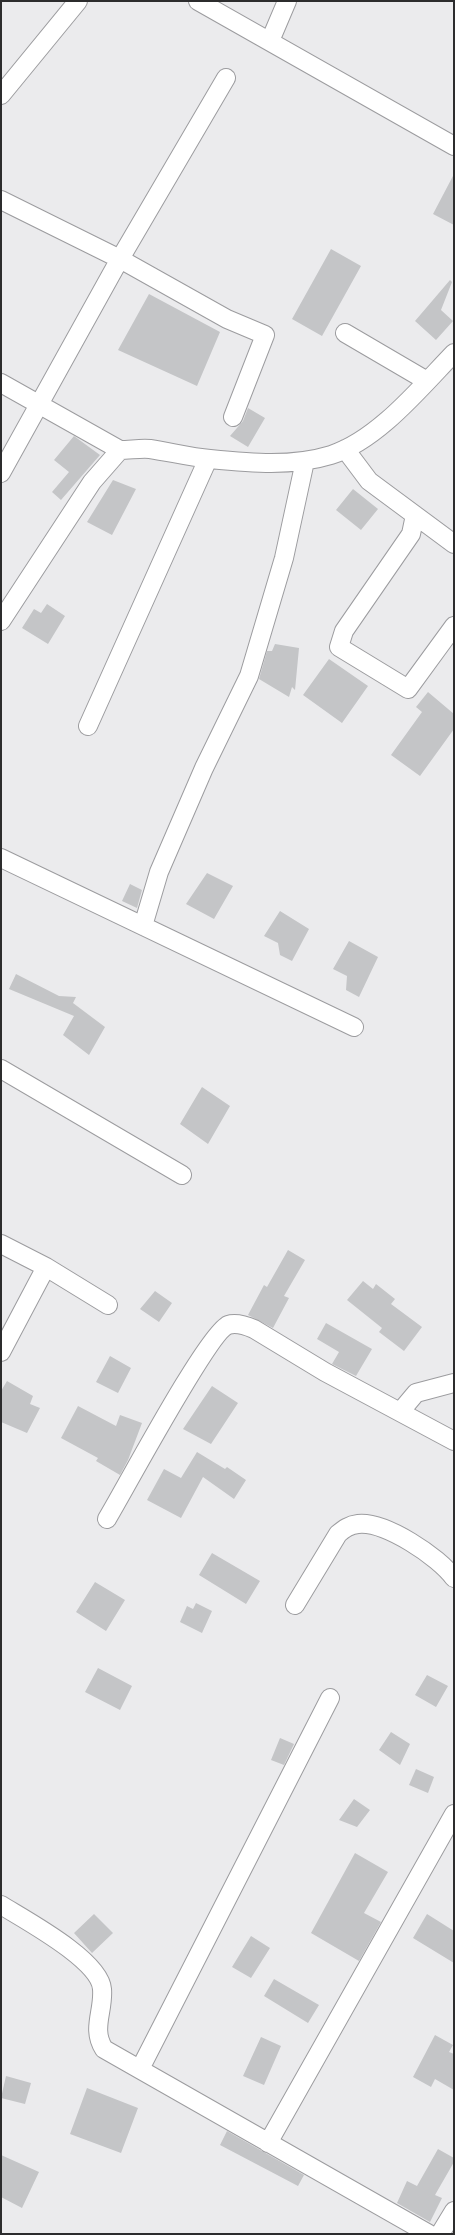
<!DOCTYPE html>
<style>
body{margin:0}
#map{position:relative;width:455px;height:2235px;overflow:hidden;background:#ebebed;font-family:"Exo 2",sans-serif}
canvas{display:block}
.frame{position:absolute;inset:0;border:2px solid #2c2c2d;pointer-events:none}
</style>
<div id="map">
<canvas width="455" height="2235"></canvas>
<div class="frame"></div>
</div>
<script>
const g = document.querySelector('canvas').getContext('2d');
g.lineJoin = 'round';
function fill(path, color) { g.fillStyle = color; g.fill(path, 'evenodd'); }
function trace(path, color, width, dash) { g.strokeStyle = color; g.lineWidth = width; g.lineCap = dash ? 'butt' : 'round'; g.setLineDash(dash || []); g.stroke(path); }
const building = new Path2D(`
 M 454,174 L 454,225 L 433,214 Z
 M 331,249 L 361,266 L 322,336 L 292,319 Z
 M 450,280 L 452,282 L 441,310 L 453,321 L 436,340 L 415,321 Z
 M 149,294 L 220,332 L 197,386 L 118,350 Z
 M 248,408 L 265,418 L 248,447 L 230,436 L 243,421 Z
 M 74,436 L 100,455 L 61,500 L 52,492 L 69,472 L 54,460 Z
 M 113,480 L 136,489 L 112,535 L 87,522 Z
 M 353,489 L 378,509 L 361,530 L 336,510 Z
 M 47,604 L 65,616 L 48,644 L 22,628 L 34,609 L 41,613 Z
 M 275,644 L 299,648 L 295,690 L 292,687 L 289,697 L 259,679 L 267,651 L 272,651 Z
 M 329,659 L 368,686 L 342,723 L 303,695 Z
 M 428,692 L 454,714 L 454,729 L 420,776 L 391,755 L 422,712 L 416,707 Z
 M 207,873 L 233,886 L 214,919 L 186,904 Z
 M 130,884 L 142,890 L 137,908 L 122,901 Z
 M 280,911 L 309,929 L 292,961 L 280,955 L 278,943 L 264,936 Z
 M 349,941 L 378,957 L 359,997 L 346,990 L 347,976 L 333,969 Z
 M 16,974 L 59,996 L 76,997 L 73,1003 L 105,1027 L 89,1055 L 63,1035 L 74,1016 L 9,989 Z
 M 202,1087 L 230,1106 L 208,1144 L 180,1124 Z
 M 288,1250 L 305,1260 L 284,1296 L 289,1298 L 273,1328 L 248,1315 L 264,1285 L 267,1287 Z
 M 363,1281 L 373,1289 L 376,1284 L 395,1299 L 391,1304 L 422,1327 L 404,1351 L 379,1332 L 382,1328 L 347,1300 Z
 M 155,1291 L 172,1303 L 159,1322 L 140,1309 Z
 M 326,1323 L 372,1349 L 356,1376 L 332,1364 L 339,1352 L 317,1339 Z
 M 110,1356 L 131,1368 L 118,1393 L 96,1382 Z
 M 7,1381 L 33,1396 L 30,1404 L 40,1408 L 27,1433 L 1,1422 L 1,1391 Z
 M 212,1386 L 238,1403 L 211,1444 L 183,1429 Z
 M 78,1406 L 116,1426 L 120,1415 L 142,1423 L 128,1460 L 120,1475 L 96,1461 L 98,1458 L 61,1438 Z
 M 197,1452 L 225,1469 L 227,1467 L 246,1480 L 234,1499 L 203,1477 L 181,1518 L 147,1500 L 164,1469 L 181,1478 Z
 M 212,1553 L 260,1581 L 246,1604 L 199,1575 Z
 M 95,1582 L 125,1600 L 106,1631 L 76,1612 Z
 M 196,1603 L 212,1611 L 202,1633 L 180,1622 L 187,1606 L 193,1609 Z
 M 98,1668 L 132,1686 L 120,1710 L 85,1692 Z
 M 427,1675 L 448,1686 L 436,1707 L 415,1695 Z
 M 391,1732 L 410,1744 L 400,1765 L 379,1750 Z
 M 280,1738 L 294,1744 L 284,1765 L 271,1760 Z
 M 416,1769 L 434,1777 L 428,1793 L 409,1785 Z
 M 354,1799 L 370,1810 L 357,1827 L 339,1820 Z
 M 355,1853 L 388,1872 L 364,1913 L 381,1922 L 359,1961 L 311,1933 Z
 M 94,1914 L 113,1933 L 92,1953 L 74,1933 Z
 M 427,1914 L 454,1931 L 454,1963 L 413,1938 Z
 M 251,1936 L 270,1948 L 251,1978 L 232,1967 Z
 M 274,1979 L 319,2005 L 308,2023 L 264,1996 Z
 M 435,2035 L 453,2045 L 449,2052 L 454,2054 L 454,2090 L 435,2079 L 431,2087 L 413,2077 Z
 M 261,2037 L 281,2046 L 264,2085 L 243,2076 Z
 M 6,2076 L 31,2083 L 25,2104 L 1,2098 Z
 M 87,2088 L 138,2108 L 121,2153 L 70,2134 Z
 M 227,2131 L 304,2175 L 298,2186 L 220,2145 Z
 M 438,2149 L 454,2158 L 454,2162 L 435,2195 L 442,2198 L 430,2222 L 397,2203 L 407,2181 L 417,2186 Z
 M 1,2155 L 39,2172 L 22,2208 L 1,2197 Z`);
const street = new Path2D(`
 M 198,1 L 454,146
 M 270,41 L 287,1
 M 1,95 L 78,1
 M 1,200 L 120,259 L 227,319 L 265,335 L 233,417
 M 345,333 L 427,381
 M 1,383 L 120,450
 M 345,449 L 369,481 L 454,544
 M 1,473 L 117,264 L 226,78
 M 415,515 L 411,534 L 344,631 L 339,647 L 408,689 L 454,626
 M 1,621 L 92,482 L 120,450 C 130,450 141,448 150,449 C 170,452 190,457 210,459 C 251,463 292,467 331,455 C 378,440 421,387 454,353
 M 88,726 L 208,459
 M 1,858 L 354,1027
 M 143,926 L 159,872 L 204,768 L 249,676 L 284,558 L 305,461
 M 1,1069 L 182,1175
 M 1,1244 L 46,1267 L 108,1305
 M 1,1352 L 46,1267
 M 400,1412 L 416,1393 L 454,1383
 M 107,1519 C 124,1491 208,1333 228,1325 C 237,1322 247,1326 254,1329 L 325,1372 L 454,1441
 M 295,1605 L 338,1534 C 344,1529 349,1525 358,1524 C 385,1521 439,1557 454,1578
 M 1,1905 C 25,1920 100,1960 102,1989 C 104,2011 91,2029 104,2049 L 429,2234
 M 140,2069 L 330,1698
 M 268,2143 L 454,1814
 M 440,2234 L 454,2211`);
fill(building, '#c4c5c7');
trace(street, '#9c9c9f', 20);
trace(street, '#fff', 18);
</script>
